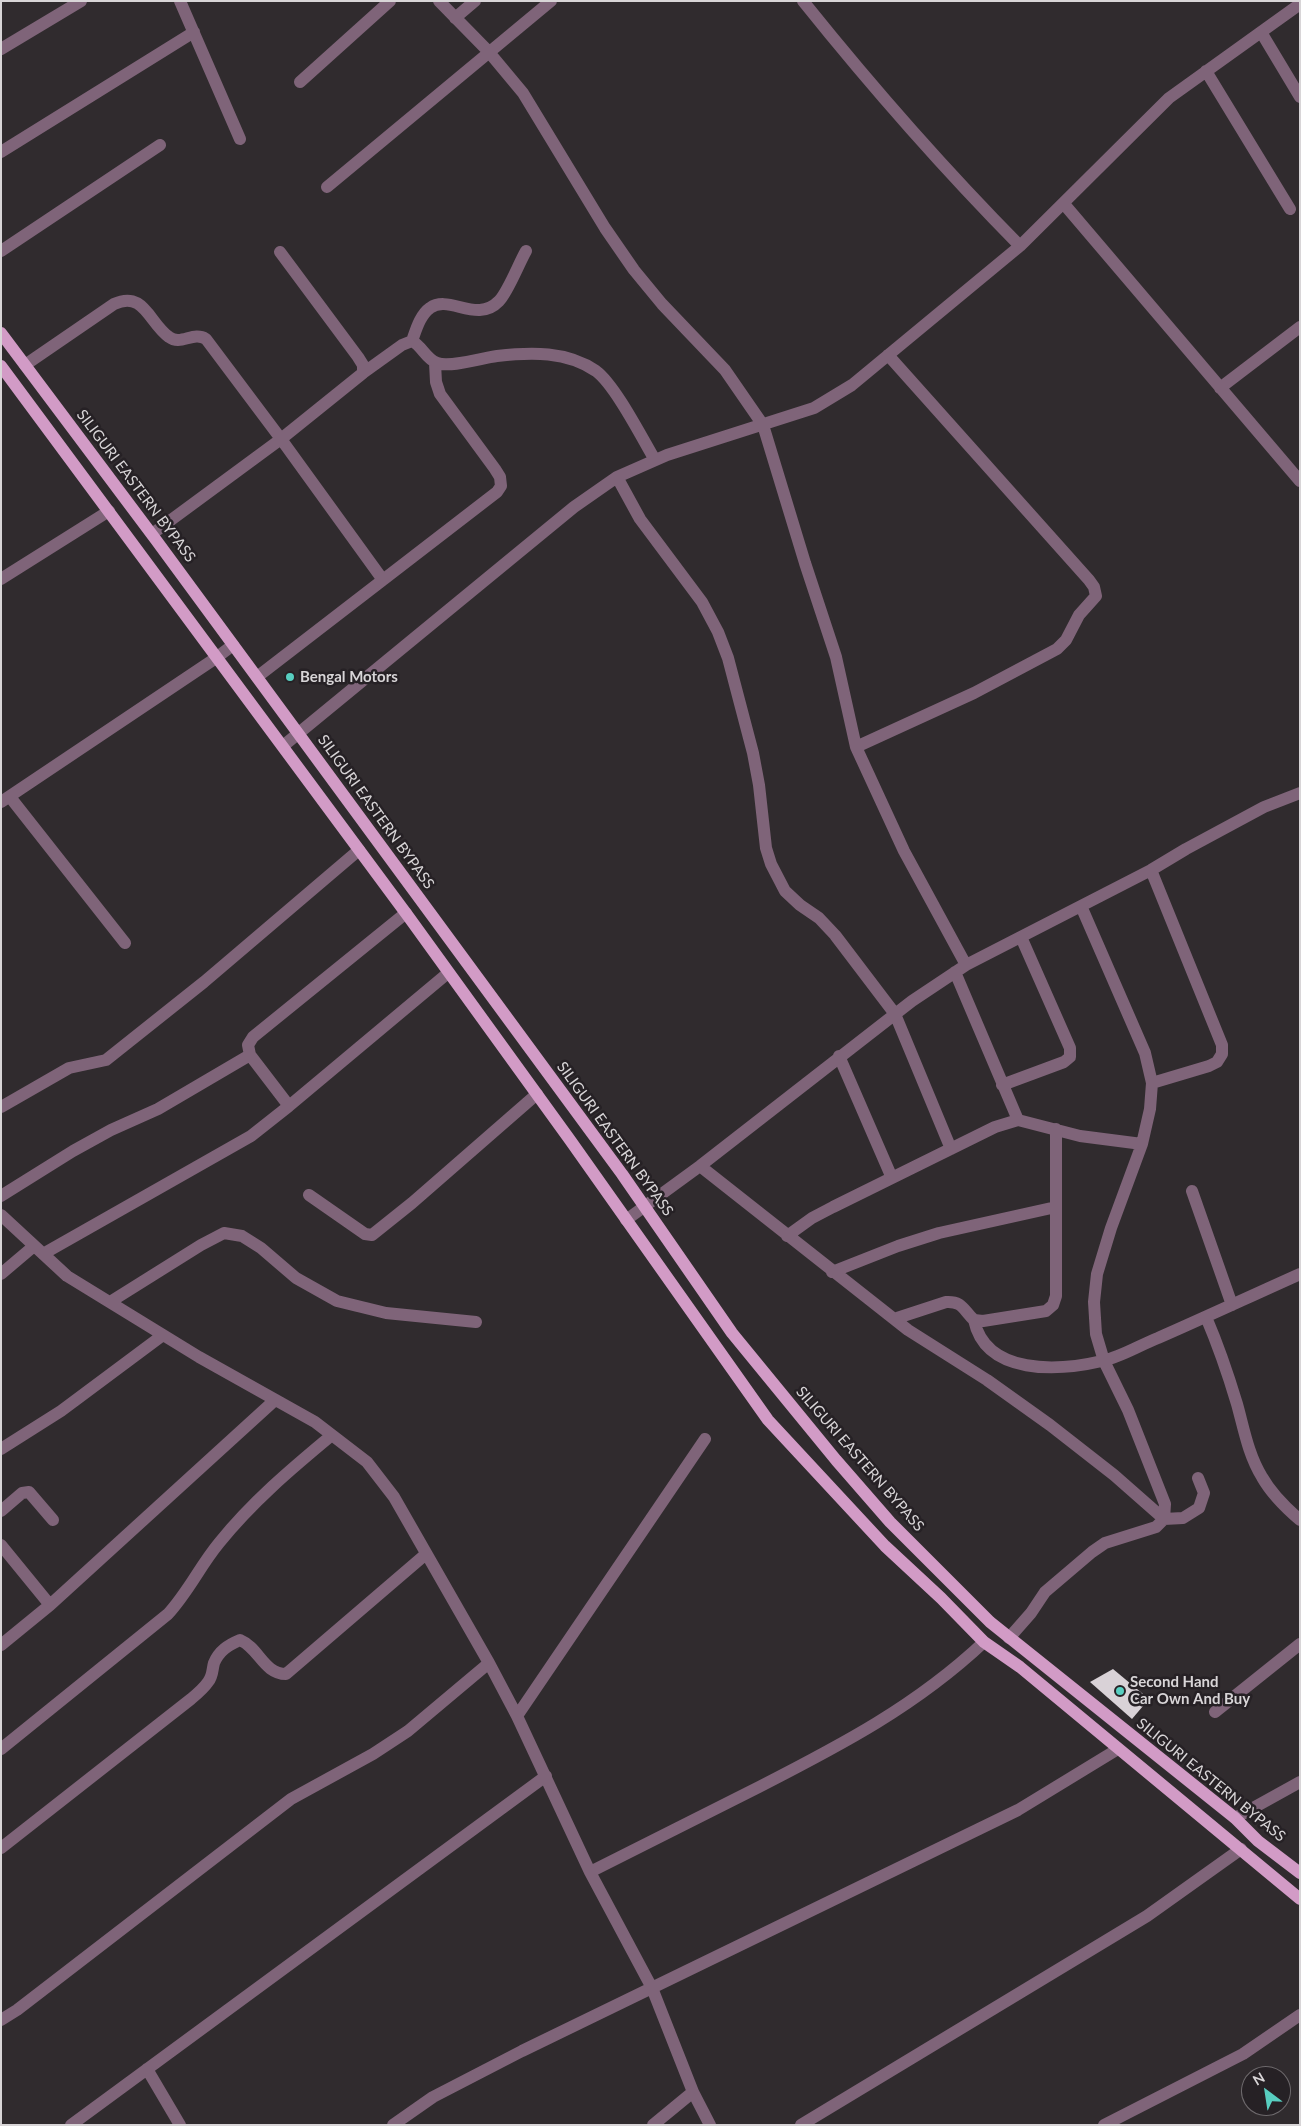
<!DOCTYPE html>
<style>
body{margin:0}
#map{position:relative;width:1301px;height:2126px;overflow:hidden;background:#302b2e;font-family:Lato,sans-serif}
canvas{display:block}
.frame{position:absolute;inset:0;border:2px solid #d8d5d7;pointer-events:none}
.north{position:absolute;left:1241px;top:2066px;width:50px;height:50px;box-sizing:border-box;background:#262125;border:1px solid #6d696c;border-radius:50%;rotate:329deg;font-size:14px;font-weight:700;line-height:20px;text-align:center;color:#d8d5d7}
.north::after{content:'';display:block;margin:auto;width:18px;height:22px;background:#58cec0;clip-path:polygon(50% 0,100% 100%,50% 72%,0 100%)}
</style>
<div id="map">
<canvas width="1301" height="2126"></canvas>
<div class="frame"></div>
<div class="north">N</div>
</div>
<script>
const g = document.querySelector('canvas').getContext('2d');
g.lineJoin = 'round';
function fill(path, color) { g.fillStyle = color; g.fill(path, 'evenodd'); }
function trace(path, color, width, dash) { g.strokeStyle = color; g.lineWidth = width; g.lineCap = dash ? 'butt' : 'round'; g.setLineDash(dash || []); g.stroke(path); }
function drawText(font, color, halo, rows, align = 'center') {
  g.font = font + ' Lato,sans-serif'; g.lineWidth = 5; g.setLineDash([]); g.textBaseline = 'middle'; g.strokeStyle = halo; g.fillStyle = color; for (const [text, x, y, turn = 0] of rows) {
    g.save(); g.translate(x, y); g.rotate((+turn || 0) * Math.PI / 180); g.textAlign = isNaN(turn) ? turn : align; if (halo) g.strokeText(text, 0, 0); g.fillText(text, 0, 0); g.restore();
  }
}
const building = new Path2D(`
 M 1113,1669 L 1149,1699 L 1132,1719 L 1090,1682 Z`);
const minor = new Path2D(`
 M 180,1 L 240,139
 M 439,1 L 488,51 L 523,93 L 605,228 L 634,270 L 662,304 L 725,370 L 763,425 L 805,563 L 836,657 L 856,747 L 904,851 L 966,965
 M 803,1 C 872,87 943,168 1020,246
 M 455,18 L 475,1
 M 1261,32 L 1300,97
 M 1,49 L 81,1
 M 1206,71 L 1290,209
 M 300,82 L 390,1
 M 1,152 L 194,32
 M 327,187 L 551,1
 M 1064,204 L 1300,481
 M 1,251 L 160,145
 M 412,341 C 416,330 420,315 430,308 C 449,294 477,324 499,301 C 508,292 519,263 526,251
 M 25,365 L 114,304 C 144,290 149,323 169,337 C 181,346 193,331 206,339 L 281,439 L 383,580
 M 363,373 L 402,345 L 412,341 C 422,346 426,359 437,363 C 451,368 481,358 497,356 C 531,352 567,351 596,371 C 615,385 642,438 655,460
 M 1220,388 L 1300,327
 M 617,477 L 640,519 L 702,602 L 718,632 L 728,658 L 753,753 L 759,785 L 766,848 L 771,864 L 785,891 L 800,905 L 819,918 L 835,935 L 895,1014 L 951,1149
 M 152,534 L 281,439 L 363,373 L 363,365 L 358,357 L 280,252
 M 1,579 L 109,511
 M 257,677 L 497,492 L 501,486 L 500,477 L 495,469 L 440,394 L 436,382 L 435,363
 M 283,746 L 574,507 L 617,477 L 667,455 L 814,408 L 852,385 L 1020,246 L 1169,98 L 1300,4
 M 856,747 L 974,693 L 1057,649 L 1066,640 L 1079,615 L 1096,596 L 1094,587 L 1089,580 L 888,355
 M 10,797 L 125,943
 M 1,802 L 216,658 L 233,645
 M 1151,870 L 1222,1045 L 1222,1054 L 1217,1062 L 1209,1066 L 1152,1083
 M 955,972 L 1018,1120
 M 839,1056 L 892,1178
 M 1002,1085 L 1064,1062 L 1070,1057 L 1070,1048 L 1021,937
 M 289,1106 L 250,1055 L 248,1045 L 253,1037 L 406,913
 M 1,1107 L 69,1068 L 106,1060 L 204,982 L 359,850
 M 700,1166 L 908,1330 L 987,1380 L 1050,1425 L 1114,1475 L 1164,1519 L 1183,1518 L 1199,1508 L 1204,1493 L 1198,1478
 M 1192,1191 L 1232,1305
 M 309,1195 L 365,1234 L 372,1235 L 412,1203 L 537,1094
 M 1,1196 L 73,1151 L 111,1130 L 158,1109 L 250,1055
 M 1,1215 L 67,1276 L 199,1357 L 315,1422 L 367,1462 L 394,1497 L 489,1663 L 517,1716 L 590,1872 L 652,1988 L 693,2092 L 710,2125
 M 626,1220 L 700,1166 L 912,1001 L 966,965 L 1151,870 L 1186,849 L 1264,807 L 1300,793
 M 787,1236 L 812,1218 L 833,1207 L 995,1127 L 1018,1120 L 1080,1136 L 1142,1144
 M 43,1254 L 251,1136 L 289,1106 L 448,973
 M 832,1272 L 898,1246 L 939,1233 L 1056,1207
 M 1,1274 L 34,1246
 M 110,1302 L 201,1245 L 224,1233 L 242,1236 L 261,1248 L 296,1278 L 337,1301 L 386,1313 L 476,1322
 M 1206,1317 C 1218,1345 1228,1374 1237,1404 C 1244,1429 1248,1454 1262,1477 C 1271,1493 1286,1508 1300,1520
 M 894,1319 L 946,1302 C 963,1301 963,1310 974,1320 L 983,1321 L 1046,1311 L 1053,1305 L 1056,1296 L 1056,1129
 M 974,1320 C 986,1376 1059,1371 1102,1361 C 1121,1357 1140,1345 1158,1338 C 1206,1317 1253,1295 1300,1274
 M 1,1449 L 61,1411 L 163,1335
 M 1,1511 L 22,1493 L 29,1492 L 53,1520
 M 1,1545 L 50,1605
 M 1009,1638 L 1031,1613 L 1045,1592 L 1092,1552 L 1105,1543 L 1156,1527 L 1164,1519 L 1165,1504 L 1128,1410 L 1104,1361 L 1096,1334 L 1094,1302 L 1097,1274 L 1111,1228 L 1142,1144 L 1150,1109 L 1152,1083 L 1145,1053 L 1081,906
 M 1,1645 L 50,1605 L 275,1400
 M 1215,1712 L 1300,1644
 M 517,1716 L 705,1439
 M 1,1749 L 168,1614 C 189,1591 200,1566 219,1543 C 252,1502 291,1469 332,1435
 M 1235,1818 L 1300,1782
 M 1,1848 L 191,1699 C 197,1694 204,1688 208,1682 C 213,1676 212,1670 214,1663 C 219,1651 228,1645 240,1640 C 259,1648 264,1674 286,1674 L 426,1554
 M 590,1872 C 646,1844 703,1815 759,1787 C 841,1745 916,1706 984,1642
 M 1,2020 L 17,2010 L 291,1799 L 373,1754 L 408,1731 L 489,1663
 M 147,2069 L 180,2125
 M 71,2125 L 546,1776
 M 393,2125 L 433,2097 L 522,2051 L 1018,1810 L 1118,1749
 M 653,2125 L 693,2092
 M 801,2125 L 1147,1916 L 1241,1849
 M 1104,2125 L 1243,2054 L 1300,2015`);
const major = new Path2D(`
 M 1,333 L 156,540 L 622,1174 L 732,1333 L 836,1460 L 890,1522 L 990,1622 L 1235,1818 L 1258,1841 L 1300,1873
 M 1,366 L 408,916 L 570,1140 L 768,1420 L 885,1546 L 941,1598 L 984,1642 L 1020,1667 L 1300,1899`);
const markers = [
 [290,677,5,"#58cec0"],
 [1120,1691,5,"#58cec0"]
];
const streetNames = [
 ["SILIGURI EASTERN BYPASS",136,486,53],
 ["SILIGURI EASTERN BYPASS",376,812,54],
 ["SILIGURI EASTERN BYPASS",615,1139,54],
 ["SILIGURI EASTERN BYPASS",860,1459,49],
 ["SILIGURI EASTERN BYPASS",1211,1780,39]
];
const poiNames = [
 ["Bengal Motors",300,677],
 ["Second Hand",1130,1682],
 ["Car Own And Buy",1130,1699]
];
fill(building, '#d9d2d7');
trace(minor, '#7f6479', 12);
trace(major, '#d29bc6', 12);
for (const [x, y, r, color] of markers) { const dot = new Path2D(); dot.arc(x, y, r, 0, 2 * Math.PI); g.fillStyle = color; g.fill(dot); trace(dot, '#262125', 2); }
drawText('15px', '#d8d5d7', '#262125', streetNames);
drawText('bold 15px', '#d8d5d7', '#262125', poiNames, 'left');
</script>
